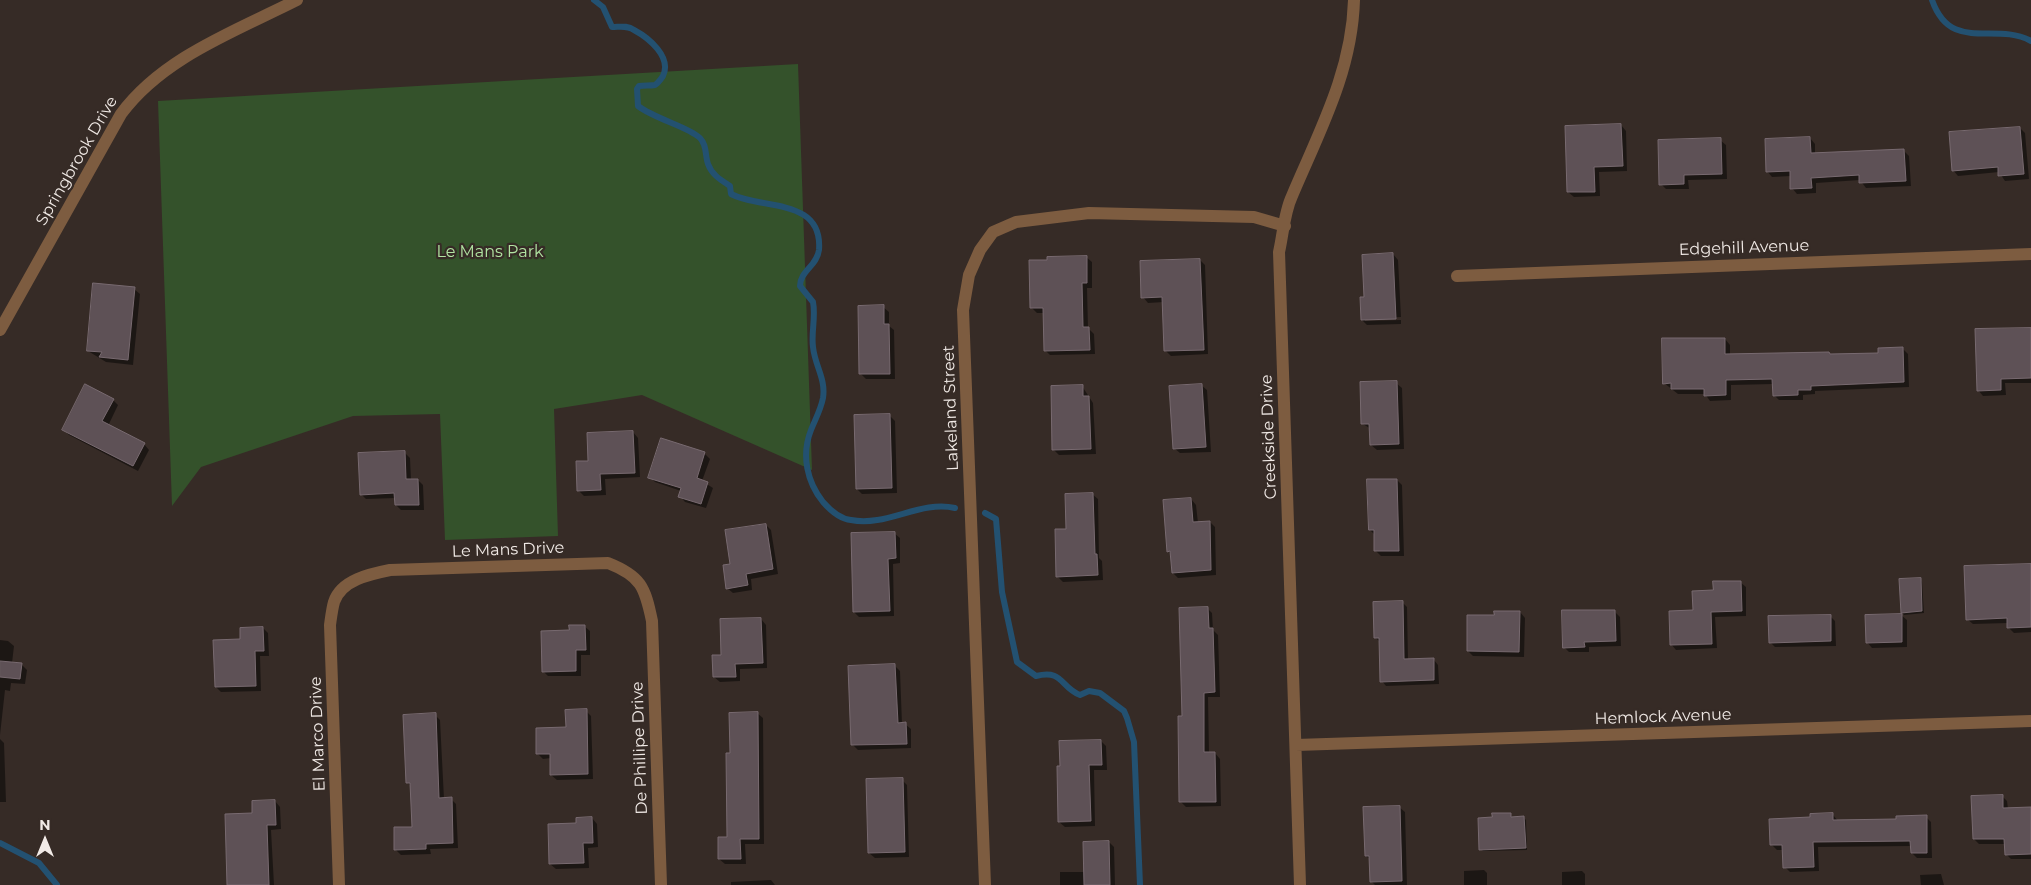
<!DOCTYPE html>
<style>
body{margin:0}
#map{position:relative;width:2031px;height:885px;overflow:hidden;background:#362b26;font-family:Montserrat,sans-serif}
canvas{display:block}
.north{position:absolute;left:20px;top:815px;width:50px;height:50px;-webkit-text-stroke:4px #362b26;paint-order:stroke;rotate:0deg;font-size:14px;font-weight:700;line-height:20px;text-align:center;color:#f1eae6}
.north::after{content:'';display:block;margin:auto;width:18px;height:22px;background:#f1eae6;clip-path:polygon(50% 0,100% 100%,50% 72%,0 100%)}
</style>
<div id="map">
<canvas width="2031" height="885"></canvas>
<div class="north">N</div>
</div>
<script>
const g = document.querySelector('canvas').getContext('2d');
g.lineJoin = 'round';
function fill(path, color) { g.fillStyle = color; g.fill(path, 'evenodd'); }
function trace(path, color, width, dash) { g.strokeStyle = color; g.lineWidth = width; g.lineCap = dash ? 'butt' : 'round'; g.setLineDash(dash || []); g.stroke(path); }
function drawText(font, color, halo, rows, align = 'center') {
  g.font = font + ' Montserrat,sans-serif'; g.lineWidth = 4.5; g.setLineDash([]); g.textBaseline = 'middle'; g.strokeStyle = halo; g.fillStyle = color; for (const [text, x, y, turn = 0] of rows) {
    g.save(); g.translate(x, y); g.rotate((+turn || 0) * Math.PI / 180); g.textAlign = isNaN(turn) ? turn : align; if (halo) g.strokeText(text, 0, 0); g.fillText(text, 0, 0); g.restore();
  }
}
const green = new Path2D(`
 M 798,64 L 812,470 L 642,395 L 554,409 L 558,536 L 445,540 L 440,414 L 353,416 L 201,467 L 172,506 L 158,101 Z`);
const shadow = new Path2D(`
 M 1621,125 L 1626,131 L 1627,171 L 1599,172 L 1600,196 L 1574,197 L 1568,192 Z
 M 2020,128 L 2025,133 L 2029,179 L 2005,181 L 1999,172 L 1958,176 L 1953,170 Z
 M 1810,138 L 1815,144 L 1815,154 L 1904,151 L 1909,156 L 1911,186 L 1866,188 L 1860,180 L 1816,183 L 1816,193 L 1797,194 L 1792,188 L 1791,176 L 1772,177 L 1767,171 Z
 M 1720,140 L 1726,145 L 1727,179 L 1688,180 L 1689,189 L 1666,189 L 1661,184 Z
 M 1393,254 L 1398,260 L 1401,317 L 1365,319 L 1365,321 L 1401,320 L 1401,324 L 1367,325 L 1362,320 L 1365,298 Z
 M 1086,257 L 1092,262 L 1092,288 L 1087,288 L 1088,328 L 1094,334 L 1095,354 L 1050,355 L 1045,350 L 1044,313 L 1037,313 L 1032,308 L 1048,261 Z
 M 1200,260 L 1205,265 L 1208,354 L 1171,356 L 1165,350 L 1164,302 L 1148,303 L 1143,297 Z
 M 134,289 L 140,294 L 133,365 L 106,362 L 88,351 Z
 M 883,307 L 889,312 L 889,326 L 894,330 L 895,379 L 866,379 L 861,374 Z
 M 2031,329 L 2031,383 L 2005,383 L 2006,395 L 1983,396 L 1978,390 Z
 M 1725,339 L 1730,345 L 1730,355 L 1879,354 L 1902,348 L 1908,354 L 1909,387 L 1815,391 L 1815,394 L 1803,395 L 1803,400 L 1779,400 L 1774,395 L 1774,384 L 1731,385 L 1731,400 L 1710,401 L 1705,394 L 1678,394 L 1664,383 Z
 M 1396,383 L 1402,388 L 1404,449 L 1377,450 L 1371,445 L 1371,429 L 1363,424 Z
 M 1201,385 L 1207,390 L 1211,452 L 1180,453 L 1174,448 Z
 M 1082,386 L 1093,403 L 1096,454 L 1059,455 L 1053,449 Z
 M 113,400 L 118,405 L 108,426 L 144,444 L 149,450 L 138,471 L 69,435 L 64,430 Z
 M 890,416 L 895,421 L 897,493 L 862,494 L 857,489 Z
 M 633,432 L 638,438 L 640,477 L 605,479 L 606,495 L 584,496 L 578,490 L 589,462 Z
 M 405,453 L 410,458 L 411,480 L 418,480 L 423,485 L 424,510 L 401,510 L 396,505 L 396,498 L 366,499 L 361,494 Z
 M 704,453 L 710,459 L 702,481 L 713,488 L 706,508 L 685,502 L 680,496 L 681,491 L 655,482 L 650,477 Z
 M 1397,480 L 1402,485 L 1404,556 L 1381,556 L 1376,551 L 1375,535 L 1370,530 Z
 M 1092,494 L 1098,499 L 1099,558 L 1102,561 L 1103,580 L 1063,582 L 1057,576 L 1068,530 Z
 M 1191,499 L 1196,505 L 1198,523 L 1210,522 L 1215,527 L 1216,575 L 1178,578 L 1173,573 L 1171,554 L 1168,551 Z
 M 766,525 L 771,530 L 778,574 L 751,579 L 752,590 L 733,593 L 727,588 L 732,565 Z
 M 894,533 L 900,538 L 900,563 L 893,564 L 894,616 L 859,617 L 854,612 Z
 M 2031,566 L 2031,632 L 2014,633 L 2009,628 L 2008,623 L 1973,624 L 1967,619 Z
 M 1920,579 L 1922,582 L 1924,613 L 1904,615 L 1902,612 Z
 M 1740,582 L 1746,587 L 1746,616 L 1715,617 L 1717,648 L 1676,650 L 1671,644 L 1694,611 L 1715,591 Z
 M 1402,602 L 1407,607 L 1408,660 L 1434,660 L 1438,665 L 1439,684 L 1386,686 L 1382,681 L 1381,643 L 1375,637 Z
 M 1207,608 L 1212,613 L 1213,630 L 1218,635 L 1220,697 L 1208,697 L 1209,753 L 1215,753 L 1220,759 L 1221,806 L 1186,807 L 1180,801 L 1184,718 Z
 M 1520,612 L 1525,618 L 1524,657 L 1473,656 L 1468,651 L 1495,616 Z
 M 1615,612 L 1620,617 L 1621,646 L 1589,647 L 1589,652 L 1569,652 L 1564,647 Z
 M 1901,615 L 1907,620 L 1907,647 L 1872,648 L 1867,642 Z
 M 1830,616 L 1835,621 L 1836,646 L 1775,647 L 1770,642 Z
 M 761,619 L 766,625 L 767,668 L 740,669 L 740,681 L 720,682 L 714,677 L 723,656 Z
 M 584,626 L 590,631 L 590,655 L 581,655 L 581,676 L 548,676 L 543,671 L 570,631 Z
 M 263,628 L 268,633 L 269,656 L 260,656 L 261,691 L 221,692 L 216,687 L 242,641 Z
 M 0,640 L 8,641 L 14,646 L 12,663 L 21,664 L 27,670 L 25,684 L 11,683 L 10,691 L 5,690 L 0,735 Z
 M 895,666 L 900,671 L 902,724 L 905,724 L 911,729 L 911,748 L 858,750 L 853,745 Z
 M 586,711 L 591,716 L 593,779 L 557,780 L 551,775 L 551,758 L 543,759 L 537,753 Z
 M 757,713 L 763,718 L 764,844 L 745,844 L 746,864 L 725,864 L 719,859 L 728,838 L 732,754 Z
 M 435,715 L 440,720 L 444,799 L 451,799 L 456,804 L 458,848 L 430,849 L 431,854 L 401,855 L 396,850 L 413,828 L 412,787 L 407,782 Z
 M 0,739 L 4,743 L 6,802 L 0,802 Z
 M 1101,741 L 1106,746 L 1107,770 L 1094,770 L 1095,826 L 1065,827 L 1059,822 L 1061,767 Z
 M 902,780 L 907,785 L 909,857 L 875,858 L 869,853 Z
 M 2002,796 L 2007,801 L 2008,809 L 2031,809 L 2031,859 L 2011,859 L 2006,854 L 2006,844 L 1979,844 L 1974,839 Z
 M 275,801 L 280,807 L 281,829 L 271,830 L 274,885 L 228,885 L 254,814 Z
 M 1399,807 L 1405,812 L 1407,885 L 1375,885 L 1371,881 L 1371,860 L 1366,856 Z
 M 1510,814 L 1513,818 L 1524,818 L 1526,820 L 1527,850 L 1483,851 L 1481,849 L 1494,818 Z
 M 1833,815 L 1838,821 L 1898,820 L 1926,817 L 1931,822 L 1932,858 L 1917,858 L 1912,853 L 1912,846 L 1818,847 L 1819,871 L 1790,872 L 1785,867 L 1784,850 L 1777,850 L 1772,845 L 1812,818 Z
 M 592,818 L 597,824 L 598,847 L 588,848 L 589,868 L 556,869 L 550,864 L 578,824 Z
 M 1109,842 L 1114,847 L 1115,885 L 1060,885 L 1060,872 L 1085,872 Z
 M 1484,870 L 1487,873 L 1487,885 L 1464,885 L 1464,871 Z
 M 1582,871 L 1585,874 L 1585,885 L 1562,885 L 1562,872 Z
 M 1941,874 L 1944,885 L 1921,885 L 1920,875 Z
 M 771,880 L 775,885 L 731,885 L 731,882 Z`);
const stream = new Path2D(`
 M 594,0 L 603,7 L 612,27 C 620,27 627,25 634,30 C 649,38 672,57 663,76 C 661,79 658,83 655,85 C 650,86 644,85 639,86 L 637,89 L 638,106 C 655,119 689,127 700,138 C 707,145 705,156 708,164 C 712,175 721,180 730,186 L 731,194 C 761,210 823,197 819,250 C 817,266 800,271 800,286 L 813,302 C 816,317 811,332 813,347 C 815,366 826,379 823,398 C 821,409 815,420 811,430 C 801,455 807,482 823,502 C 830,510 840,519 851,520 C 887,527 920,500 955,508
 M 1932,0 C 1951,54 1994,21 2031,41
 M 985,513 L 996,519 L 1002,592 L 1017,662 L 1036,676 C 1063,669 1060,687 1080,695 L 1089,691 L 1100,693 L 1124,711 L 1127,718 L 1134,742 L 1140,885
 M 0,843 L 39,863 L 57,885`);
const building = new Path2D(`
 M 1621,124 L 1623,166 L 1594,167 L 1595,192 L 1567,192 L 1565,126 Z
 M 2020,127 L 2024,174 L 1998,176 L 1998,167 L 1952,171 L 1949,132 Z
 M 1810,137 L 1811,153 L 1904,149 L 1906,181 L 1859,183 L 1859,175 L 1811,178 L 1812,188 L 1790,189 L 1790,171 L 1766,172 L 1765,139 Z
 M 1721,138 L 1722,174 L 1684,175 L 1684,184 L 1659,185 L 1658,140 Z
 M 1393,253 L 1396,319 L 1361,320 L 1360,297 L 1364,297 L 1362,255 Z
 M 1087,256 L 1087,283 L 1082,283 L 1083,327 L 1089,327 L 1090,350 L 1044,351 L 1043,308 L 1030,308 L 1029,260 L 1047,260 L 1047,257 Z
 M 1200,259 L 1204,350 L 1164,351 L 1162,297 L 1141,298 L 1140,261 Z
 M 93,283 L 135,287 L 128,360 L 99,357 L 102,352 L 87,351 Z
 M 884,305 L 884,324 L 889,324 L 890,374 L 859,374 L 858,306 Z
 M 2031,328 L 2031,378 L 2001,379 L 2001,390 L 1977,391 L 1975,329 Z
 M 1662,338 L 1725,338 L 1725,354 L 1829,352 L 1830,354 L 1878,353 L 1878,348 L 1903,347 L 1904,382 L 1811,386 L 1811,390 L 1798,390 L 1798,395 L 1773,396 L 1772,379 L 1726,380 L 1726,395 L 1704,396 L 1704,389 L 1671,389 L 1671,383 L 1663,384 Z
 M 1397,381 L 1399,444 L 1370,445 L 1369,424 L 1361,424 L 1360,382 Z
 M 85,384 L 114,399 L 102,421 L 145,443 L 133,466 L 62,430 Z
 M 1202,384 L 1206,447 L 1173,449 L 1169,386 Z
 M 1083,385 L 1083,396 L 1089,396 L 1091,449 L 1052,450 L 1051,386 Z
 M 890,414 L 892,488 L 856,489 L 854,415 Z
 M 633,431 L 635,473 L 600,474 L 601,490 L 577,491 L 576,461 L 588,461 L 587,433 Z
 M 661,438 L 705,452 L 697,478 L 708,482 L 701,504 L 678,497 L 681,488 L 648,478 Z
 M 405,451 L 406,479 L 418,479 L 419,505 L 395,505 L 394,493 L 360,495 L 358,453 Z
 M 1367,479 L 1397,479 L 1399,551 L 1374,551 L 1374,530 L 1369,530 Z
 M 1093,493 L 1095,554 L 1097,554 L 1098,575 L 1056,577 L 1055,529 L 1066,529 L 1065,494 Z
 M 1191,498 L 1193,522 L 1210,521 L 1211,570 L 1172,573 L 1170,551 L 1167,552 L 1163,500 Z
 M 766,524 L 773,569 L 746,574 L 748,585 L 726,589 L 723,565 L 730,564 L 725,530 Z
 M 895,532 L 896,558 L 888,559 L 890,611 L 853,612 L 851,533 Z
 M 2031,564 L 2031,627 L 2007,628 L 2007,618 L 1966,620 L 1964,566 Z
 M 1921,578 L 1922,611 L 1901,613 L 1899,579 Z
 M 1713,581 L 1741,581 L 1742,611 L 1711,612 L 1712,644 L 1670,645 L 1669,611 L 1693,610 L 1692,591 L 1713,590 Z
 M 1403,601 L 1404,659 L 1434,658 L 1434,680 L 1380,682 L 1379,638 L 1374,638 L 1373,602 Z
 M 1208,607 L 1209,628 L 1213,628 L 1215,692 L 1204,693 L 1204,752 L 1215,752 L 1216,802 L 1179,802 L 1178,716 L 1182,716 L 1179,608 Z
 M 1562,610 L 1615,610 L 1616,641 L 1584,642 L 1585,647 L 1563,648 Z
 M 1494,611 L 1520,611 L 1519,652 L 1467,651 L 1467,615 L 1494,615 Z
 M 1902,614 L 1902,642 L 1866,643 L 1865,615 Z
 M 1831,615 L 1831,641 L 1769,643 L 1768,616 Z
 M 761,618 L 763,663 L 735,664 L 736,677 L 713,677 L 712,655 L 721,655 L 720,619 Z
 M 569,625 L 585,625 L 586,650 L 576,650 L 576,671 L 542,672 L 541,631 L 569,630 Z
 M 263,627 L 264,651 L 255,651 L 256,686 L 215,687 L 213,640 L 240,639 L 240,628 Z
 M 0,661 L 22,663 L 20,679 L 0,677 Z
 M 895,664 L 898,723 L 906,722 L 907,744 L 851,745 L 848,666 Z
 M 587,709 L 588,774 L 550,775 L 550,754 L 536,754 L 536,728 L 566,727 L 565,710 Z
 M 758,712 L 759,839 L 740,839 L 741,859 L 718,859 L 718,837 L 727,837 L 726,753 L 730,753 L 729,713 Z
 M 436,713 L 439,798 L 452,797 L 453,843 L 426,844 L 426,849 L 394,850 L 394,827 L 412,827 L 410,783 L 406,783 L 403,715 Z
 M 1101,740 L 1102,765 L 1089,765 L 1091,821 L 1058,822 L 1057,766 L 1060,766 L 1059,741 Z
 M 903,778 L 905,852 L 868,853 L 866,779 Z
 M 2003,795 L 2003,808 L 2031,807 L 2031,854 L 2005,855 L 2004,839 L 1973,839 L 1971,796 Z
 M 275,800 L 276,825 L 267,825 L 269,885 L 227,885 L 225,814 L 252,813 L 252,801 Z
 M 1400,806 L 1402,881 L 1370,882 L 1369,856 L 1365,856 L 1363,807 Z
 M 1492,813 L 1511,813 L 1511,817 L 1524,816 L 1526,848 L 1479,850 L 1478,818 L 1492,817 Z
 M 1833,813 L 1833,820 L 1896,819 L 1896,816 L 1927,815 L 1927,853 L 1911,853 L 1910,841 L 1813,842 L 1814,867 L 1783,868 L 1782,845 L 1770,845 L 1769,819 L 1810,817 L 1810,814 Z
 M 592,817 L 593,843 L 583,843 L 584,863 L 549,864 L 548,824 L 576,823 L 576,818 Z
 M 1109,841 L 1110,885 L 1084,885 L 1083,842 Z`);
const minor = new Path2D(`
 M 1457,276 L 2031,254
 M 0,330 L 121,114 C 163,57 236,31 297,0
 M 1296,745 L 2031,721
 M 339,885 L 330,625 C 331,618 332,609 334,602 C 341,580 370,574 390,570 L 608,563 C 641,576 645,587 652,621 L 661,885
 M 985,885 L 963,310 L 969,275 L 980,250 L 993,232 L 1016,222 L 1089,213 L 1254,217 L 1285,226
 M 1300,885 L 1279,252 C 1283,235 1284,213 1292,196 C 1319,132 1352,72 1354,0`);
const streetNames = [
 ["Springbrook Drive",77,161,-60],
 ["Edgehill Avenue",1744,248,-2],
 ["Lakeland Street",951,408,-92],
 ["Creekside Drive",1269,437,-92],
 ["Le Mans Drive",508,550,-2],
 ["Hemlock Avenue",1663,717,-2],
 ["El Marco Drive",318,734,-92],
 ["De Phillipe Drive",640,748,-92]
];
const parkNames = [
 ["Le Mans Park",490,252]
];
fill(green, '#34522b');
fill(shadow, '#0007');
trace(stream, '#235171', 6);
fill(building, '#5e5156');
trace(building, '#786a70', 1);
trace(minor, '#7d5c40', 12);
drawText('16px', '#f1eae6', '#362b26', streetNames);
drawText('16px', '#b1e4a2', '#362b26', parkNames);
</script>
